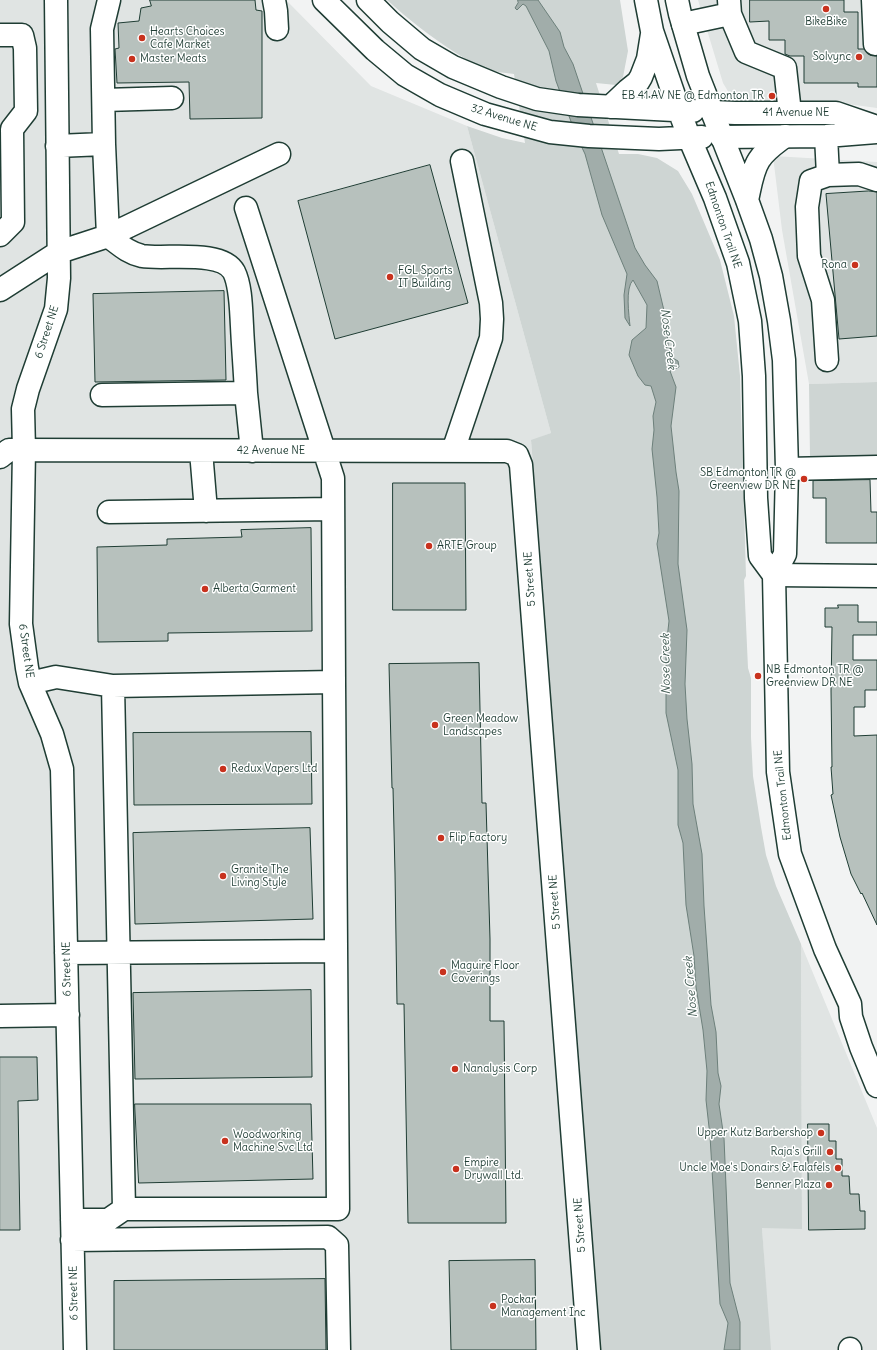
<!DOCTYPE html>
<style>
body{margin:0}
canvas{display:block;background:#f2f3f3}
</style>
<canvas width="877" height="1350"></canvas>
<script>
const g = document.querySelector('canvas').getContext('2d');
g.lineJoin = 'round';
function fill(path, color) { g.fillStyle = color; g.fill(path, 'evenodd'); }
function trace(path, color, width, dash) { g.strokeStyle = color; g.lineWidth = width; g.lineCap = dash ? 'butt' : 'round'; g.setLineDash(dash || []); g.stroke(path); }
function drawText(font, color, halo, rows, align = 'center') {
  g.font = font + ' Delius,sans-serif'; g.lineWidth = 3; g.setLineDash([]); g.textBaseline = 'middle'; g.strokeStyle = halo; g.fillStyle = color; for (const [text, x, y, turn = 0] of rows) {
    g.save(); g.translate(x, y); g.rotate((+turn || 0) * Math.PI / 180); g.textAlign = isNaN(turn) ? turn : align; if (halo) g.strokeText(text, 0, 0); g.fillText(text, 0, 0); g.restore();
  }
}
const built = new Path2D(`
 M 0,0 L 286,0 L 371,86 L 467,126 L 551,433 L 531,441 L 601,1350 L 0,1350 Z
 M 698,0 L 877,0 L 877,108 L 833,102 L 754,101 L 743,100 L 729,93 L 723,83 Z
 M 773,156 L 877,162 L 877,382 L 809,384 L 782,230 Z
 M 801,944 L 877,1128 L 877,1350 L 770,1350 L 762,1228 L 802,1228 Z`);
const green = new Path2D(`
 M 387,0 L 620,0 L 628,51 L 623,77 L 616,85 L 596,83 L 619,154 L 638,154 L 657,158 L 678,171 L 692,194 L 720,260 L 734,316 L 740,376 L 746,576 L 744,580 L 748,668 L 751,678 L 751,737 L 753,776 L 761,827 L 766,855 L 776,886 L 801,944 L 802,1229 L 762,1228 L 771,1350 L 601,1350 L 531,440 L 551,433 L 467,126 L 502,138 L 525,143 L 514,74 C 509,73 503,73 498,72 C 483,69 469,61 456,53 C 431,37 409,20 387,0 Z
 M 877,382 L 877,456 L 810,458 L 809,384 Z`);
const water = new Path2D(`
 M 518,0 L 538,0 L 560,32 L 564,47 L 573,64 L 635,248 L 645,265 L 657,281 L 666,319 L 669,356 L 678,361 L 679,367 L 670,371 L 676,387 L 671,426 L 676,472 L 679,491 L 678,564 L 687,630 L 685,684 L 687,719 L 692,764 L 693,804 L 702,854 L 704,906 L 711,1005 L 716,1032 L 718,1073 L 721,1086 L 719,1104 L 724,1138 L 730,1283 L 740,1322 L 740,1350 L 724,1350 L 728,1323 L 720,1304 L 710,1136 L 706,1100 L 707,1071 L 703,1030 L 696,987 L 694,956 L 686,905 L 683,843 L 678,825 L 678,770 L 666,713 L 666,648 L 669,621 L 657,544 L 659,533 L 657,497 L 652,449 L 654,430 L 653,416 L 656,402 L 651,386 L 645,385 L 638,376 L 629,355 L 632,340 L 646,328 L 647,305 L 633,280 C 625,288 629,315 630,326 L 625,318 L 624,295 L 627,274 L 602,215 L 585,154 L 576,135 L 556,81 L 549,51 L 526,6 L 523,4 L 517,10 L 515,8 L 518,3 Z`);
const building = new Path2D(`
 M 150,0 L 255,0 L 256,10 L 262,11 L 262,118 L 190,119 L 189,82 L 117,83 L 115,49 L 119,48 L 118,23 L 139,21 L 141,8 L 151,6 Z
 M 750,0 L 844,0 L 844,12 L 858,12 L 858,49 L 864,49 L 870,55 L 877,56 L 877,87 L 858,87 L 858,83 L 804,83 L 804,56 L 790,56 L 785,54 L 785,40 L 769,40 L 769,21 L 750,22 Z
 M 430,165 L 468,303 L 335,339 L 298,201 Z
 M 869,191 L 877,192 L 877,336 L 839,339 L 826,194 Z
 M 224,291 L 226,380 L 95,382 L 93,294 Z
 M 870,480 L 871,512 L 877,512 L 877,543 L 826,543 L 826,498 L 813,498 L 813,481 Z
 M 393,483 L 465,483 L 466,610 L 393,610 Z
 M 311,528 L 312,631 L 168,633 L 168,641 L 98,642 L 97,547 L 167,545 L 167,539 L 242,537 L 241,530 Z
 M 838,605 L 858,605 L 858,622 L 877,622 L 877,635 L 853,635 L 853,660 L 877,660 L 877,690 L 865,690 L 865,707 L 854,707 L 854,736 L 877,735 L 877,925 L 862,893 L 861,894 L 851,874 L 840,837 L 831,795 L 833,794 L 831,767 L 832,767 L 831,691 L 832,627 L 825,627 L 825,608 L 838,608 Z
 M 479,663 L 482,803 L 486,803 L 490,939 L 490,1021 L 504,1021 L 506,1223 L 408,1223 L 404,1004 L 397,1004 L 395,873 L 393,788 L 392,788 L 389,664 Z
 M 311,732 L 312,804 L 134,805 L 133,733 Z
 M 310,828 L 313,919 L 135,924 L 133,833 Z
 M 311,990 L 312,1077 L 135,1079 L 133,993 Z
 M 0,1057 L 37,1057 L 38,1100 L 18,1101 L 20,1230 L 0,1230 Z
 M 135,1104 L 311,1104 L 313,1179 L 139,1183 Z
 M 808,1124 L 829,1124 L 829,1141 L 836,1141 L 836,1159 L 842,1159 L 842,1176 L 849,1176 L 850,1194 L 859,1194 L 860,1211 L 865,1211 L 865,1229 L 809,1230 Z
 M 535,1260 L 536,1350 L 451,1350 L 449,1261 Z
 M 325,1279 L 326,1350 L 114,1350 L 114,1281 Z`);
const minor = new Path2D(`
 M 56,0 L 59,278 L 56,309 L 28,389 L 23,409 L 24,450 L 21,624 L 27,668 L 30,683 L 52,734 L 62,769 L 75,1350
 M 274,0 L 276,11 L 277,29
 M 729,0 L 730,14 L 746,52 L 785,68 L 790,113
 M 873,0 L 875,44
 M 683,24 L 730,14
 M 0,35 L 22,35 L 25,48 L 26,111 L 12,129 L 13,222 L 0,235
 M 104,100 L 172,98
 M 712,112 L 735,113 L 836,113 L 877,127
 M 826,136 L 828,175
 M 721,137 L 826,136 L 877,132
 M 104,144 L 102,29 L 109,0
 M 246,208 L 333,478 L 334,682
 M 0,290 L 59,252 L 108,236 L 104,144 L 57,146
 M 827,360 L 823,300 L 809,256 L 807,207 L 811,181 L 828,175 L 859,174 L 877,180
 M 246,393 C 245,371 243,348 242,326 C 241,310 241,286 234,272 C 222,249 164,260 142,256 C 128,253 119,244 108,236 L 279,154
 M 102,395 L 246,393 L 252,451
 M 201,451 L 206,511
 M 453,451 L 491,338 L 492,319 L 491,303 L 462,161
 M 0,457 L 9,450 L 507,451 L 517,455 L 521,465 L 589,1350
 M 787,469 L 877,467
 M 109,512 L 333,509
 M 774,575 L 877,576
 M 30,683 L 56,677 L 113,686 L 334,682 L 338,1209 L 124,1209 L 113,686
 M 66,953 L 336,951
 M 0,1016 L 68,1015
 M 72,1220 L 108,1220 L 124,1209
 M 72,1240 L 328,1237 L 337,1245 L 339,1350
 M 850,1349 L 850,1350`);
const major = new Path2D(`
 M 324,0 L 375,50 L 405,75 L 440,95 L 485,114 L 550,132 L 589,136 L 659,139 L 702,137
 M 368,0 L 390,22 L 422,49 L 453,67 L 501,87 L 537,99 L 578,105 L 693,111
 M 646,0 L 652,31 L 679,110 L 689,137 L 715,198 L 738,263 L 750,321 L 754,376 L 756,498 L 760,556 L 774,575
 M 677,0 L 680,14 L 698,76 L 747,200 L 761,239 L 771,276 L 779,321 L 784,360 L 787,469 L 785,554 L 774,575 L 778,772 L 790,854 L 825,949 L 850,1004 L 851,1017 L 861,1047 L 877,1086
 M 610,107 L 628,90 L 638,82 L 641,77 L 648,59 L 652,34
 M 747,200 C 750,187 752,171 759,160 C 765,150 776,143 785,136`);
const markers = [
 [826,9,4,"#c8321e"],
 [142,38,4,"#c8321e"],
 [859,57,4,"#c8321e"],
 [132,59,4,"#c8321e"],
 [772,96,4,"#c8321e"],
 [855,265,4,"#c8321e"],
 [390,277,4,"#c8321e"],
 [804,479,4,"#c8321e"],
 [429,546,4,"#c8321e"],
 [205,589,4,"#c8321e"],
 [758,676,4,"#c8321e"],
 [435,725,4,"#c8321e"],
 [223,769,4,"#c8321e"],
 [441,838,4,"#c8321e"],
 [223,876,4,"#c8321e"],
 [443,972,4,"#c8321e"],
 [455,1069,4,"#c8321e"],
 [821,1133,4,"#c8321e"],
 [225,1141,4,"#c8321e"],
 [830,1152,4,"#c8321e"],
 [838,1168,4,"#c8321e"],
 [456,1169,4,"#c8321e"],
 [829,1185,4,"#c8321e"],
 [493,1306,4,"#c8321e"]
];
const poiNames = [
 ["BikeBike",826,22,"center"],
 ["Hearts Choices",150,32],
 ["Cafe Market",150,45],
 ["Solvync",851,57,"right"],
 ["Master Meats",140,59],
 ["EB 41 AV NE @ Edmonton TR",764,96,"right"],
 ["Rona",847,265,"right"],
 ["FGL Sports",398,271],
 ["IT Building",398,284],
 ["SB Edmonton TR @",796,473,"right"],
 ["Greenview DR NE",796,486,"right"],
 ["ARTE Group",437,546],
 ["Alberta Garment",213,589],
 ["NB Edmonton TR @",766,670],
 ["Greenview DR NE",766,683],
 ["Green Meadow",443,719],
 ["Landscapes",443,732],
 ["Redux Vapers Ltd",231,769],
 ["Flip Factory",449,838],
 ["Granite The",231,870],
 ["Living Style",231,883],
 ["Maguire Floor",451,966],
 ["Coverings",451,979],
 ["Nanalysis Corp",463,1069],
 ["Upper Kutz Barbershop",813,1133,"right"],
 ["Woodworking",233,1135],
 ["Machine Svc Ltd",233,1148],
 ["Raja's Grill",822,1152,"right"],
 ["Empire",464,1163],
 ["Drywall Ltd.",464,1176],
 ["Uncle Moe's Donairs & Falafels",830,1168,"right"],
 ["Benner Plaza",821,1185,"right"],
 ["Pockar",501,1300],
 ["Management Inc",501,1313]
];
const streetNames = [
 ["41 Avenue NE",796,113],
 ["32 Avenue NE",504,118,17],
 ["Edmonton Trail NE",723,225,71],
 ["6 Street NE",47,332,-72],
 ["42 Avenue NE",271,451],
 ["5 Street NE",530,579,-94],
 ["6 Street NE",26,651,82],
 ["Edmonton Trail NE",783,795,-96],
 ["5 Street NE",555,902,-94],
 ["6 Street NE",67,969,-91],
 ["5 Street NE",580,1225,-94],
 ["6 Street NE",74,1293,-91]
];
const waterNames = [
 ["Nose Creek",668,339,83],
 ["Nose Creek",666,664,-91],
 ["Nose Creek",691,987,-95]
];
fill(built, '#e0e4e3');
fill(green, '#ced5d3');
fill(water, '#a1adaa');
trace(water, '#6d807b', 1);
fill(building, '#b7c1bd');
trace(building, '#1f3d34', 1);
trace(minor, '#1f3d34', 25);
trace(major, '#1f3d34', 25);
trace(minor, '#fff', 22);
trace(major, '#fff', 22);
for (const [x, y, r, color] of markers) { const dot = new Path2D(); dot.arc(x, y, r, 0, 2 * Math.PI); g.fillStyle = color; g.fill(dot); trace(dot, '#fff', 1.5); }
drawText('11px', '#1f3d34', '#fff', poiNames, 'left');
drawText('11px', '#1f3d34', '#fff', streetNames);
drawText('italic 12px', '#465f57', '#fff', waterNames);
</script>
